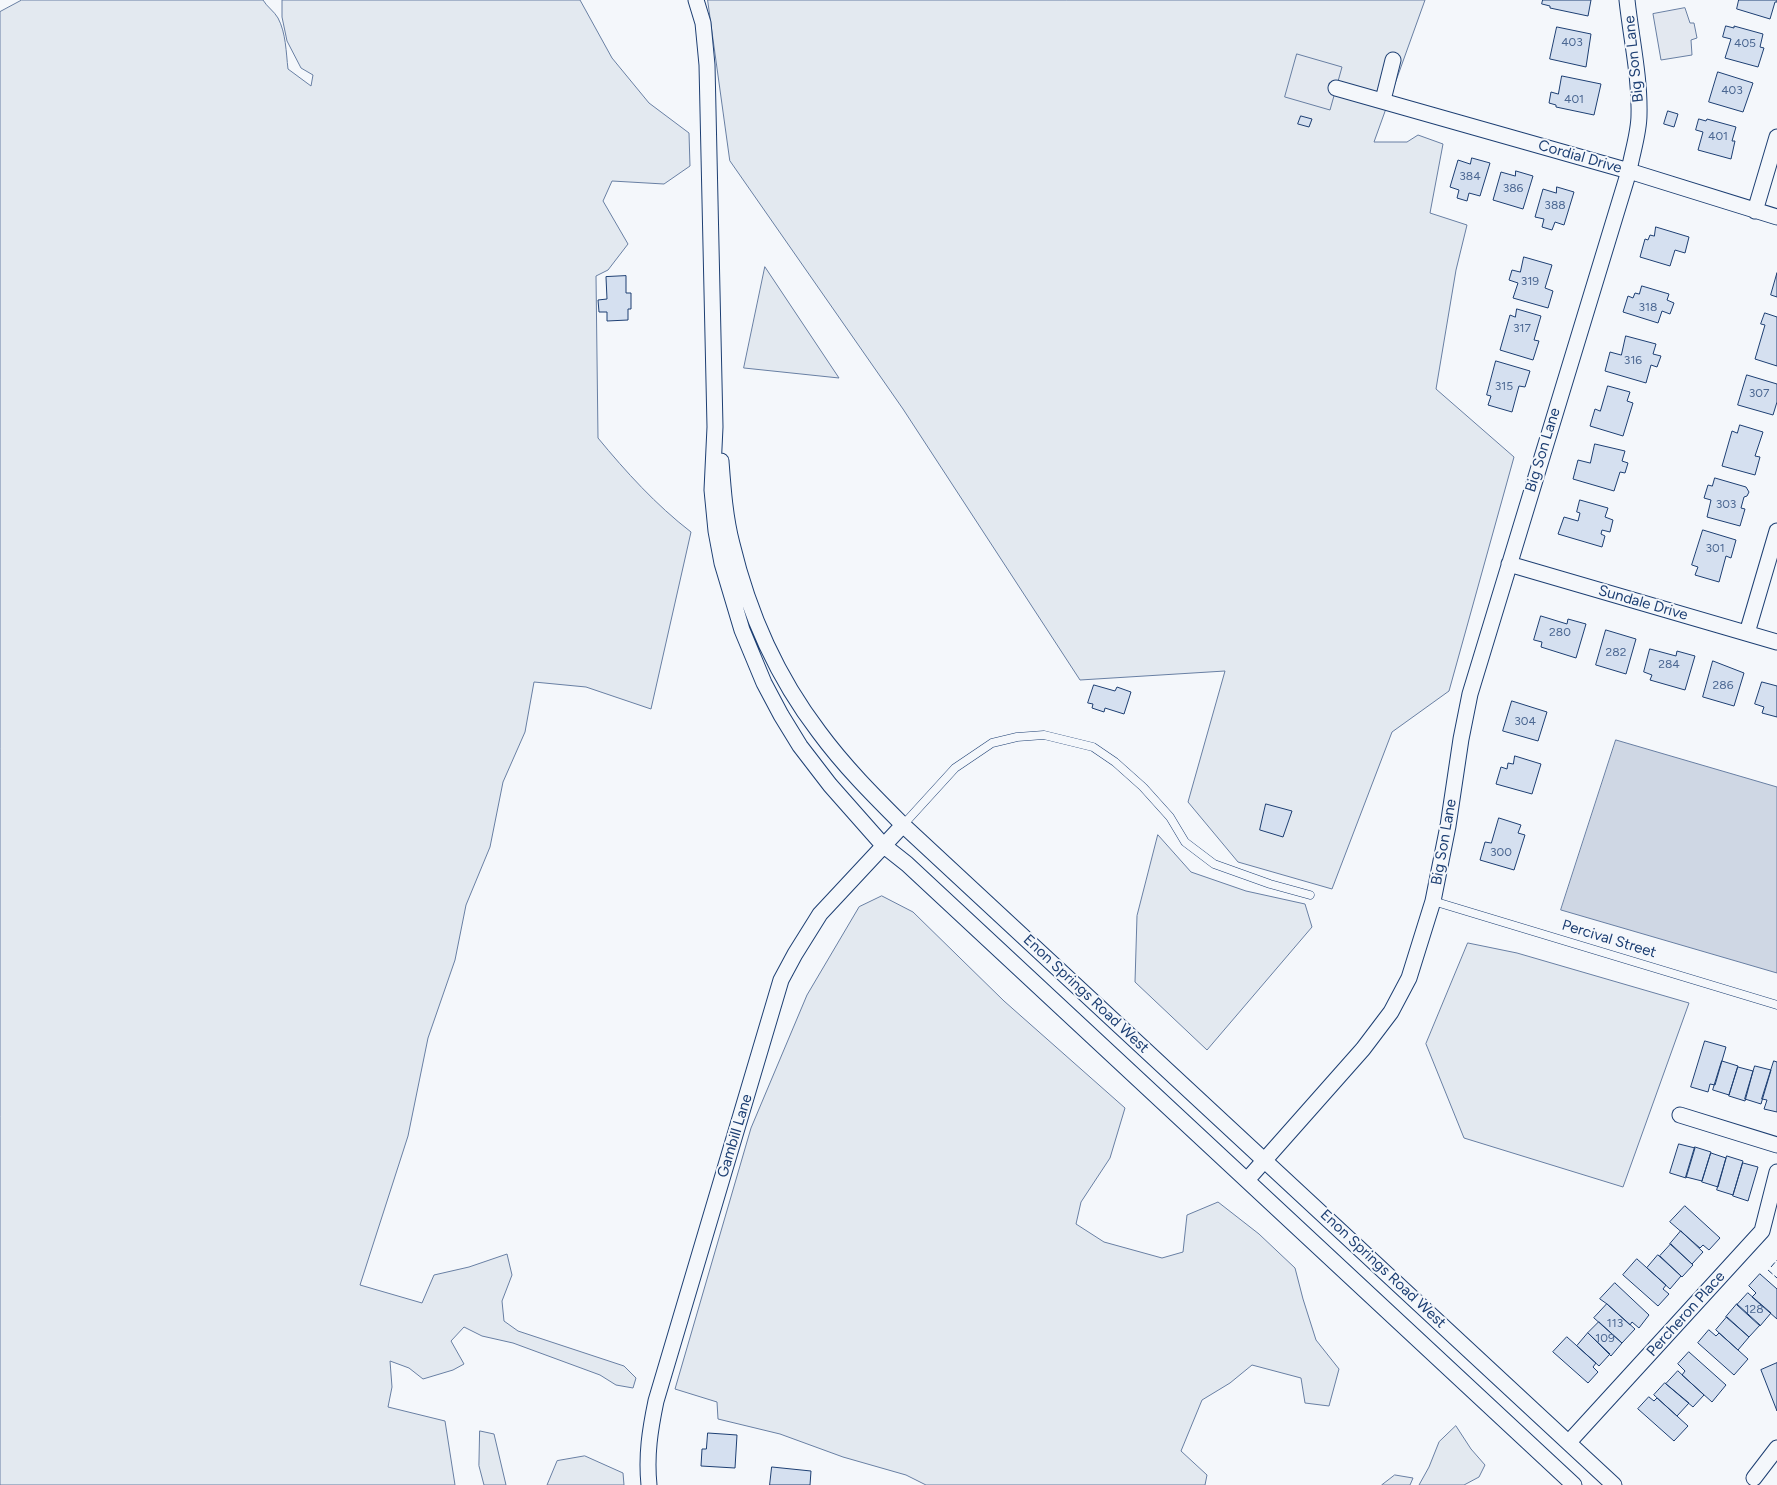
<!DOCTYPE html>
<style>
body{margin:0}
canvas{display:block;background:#f4f7fb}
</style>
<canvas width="1777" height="1485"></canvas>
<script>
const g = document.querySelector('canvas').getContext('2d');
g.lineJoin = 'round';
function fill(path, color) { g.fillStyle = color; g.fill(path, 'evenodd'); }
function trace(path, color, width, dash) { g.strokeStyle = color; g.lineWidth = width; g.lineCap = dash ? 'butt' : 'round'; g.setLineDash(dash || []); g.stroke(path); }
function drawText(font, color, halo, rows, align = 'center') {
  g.font = font + ' Figtree,sans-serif'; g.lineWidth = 4; g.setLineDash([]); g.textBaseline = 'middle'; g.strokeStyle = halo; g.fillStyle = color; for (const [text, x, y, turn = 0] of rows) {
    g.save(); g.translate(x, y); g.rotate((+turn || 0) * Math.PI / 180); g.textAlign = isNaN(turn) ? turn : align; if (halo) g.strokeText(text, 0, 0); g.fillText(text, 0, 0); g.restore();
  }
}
const green = new Path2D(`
 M 22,0 L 263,0 C 267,7 274,11 278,18 C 286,33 286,52 288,69 L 311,86 L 313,75 L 301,68 L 287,41 L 282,17 L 282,0 L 580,0 L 612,58 L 649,103 L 689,133 L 690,166 L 664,184 L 612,181 L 603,201 L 628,244 L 608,270 L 596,276 L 598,438 C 626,472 656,505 691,532 L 651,709 L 586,687 L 534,682 L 525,732 L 503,782 L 490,847 L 466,905 L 455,960 L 428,1038 L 408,1136 L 360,1285 L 422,1303 L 434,1275 L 469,1267 L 507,1254 L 512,1275 L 502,1301 L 504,1321 L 518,1331 L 624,1366 L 636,1378 L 633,1388 L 616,1385 L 600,1375 L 513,1343 L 482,1336 L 464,1327 L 451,1341 L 464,1364 L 453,1370 L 423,1379 L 409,1368 L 390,1361 L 392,1387 L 388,1407 L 445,1421 L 455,1485 L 0,1485 L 0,12 Z
 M 708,0 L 1425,0 L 1374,142 L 1407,142 L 1418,135 L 1443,144 L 1430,213 L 1467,225 L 1456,270 L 1436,389 L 1514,457 L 1449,691 L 1392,732 L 1332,889 L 1238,862 L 1188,802 L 1225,671 L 1080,680 L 903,409 L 730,161 Z
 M 765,267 L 839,378 L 744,368 Z
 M 1158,835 L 1191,872 L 1246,891 L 1305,904 L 1312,927 L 1207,1050 L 1135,982 L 1137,916 Z
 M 882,896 L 913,912 L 1004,1001 L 1125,1108 L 1110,1158 L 1081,1202 L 1076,1224 L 1104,1242 L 1162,1258 L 1183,1252 L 1187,1215 L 1218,1202 L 1259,1234 L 1295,1268 L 1303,1299 L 1316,1340 L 1339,1369 L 1329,1406 L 1305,1403 L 1301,1378 L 1252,1365 L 1230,1383 L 1202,1400 L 1181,1451 L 1207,1475 L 1205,1485 L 926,1485 L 906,1475 L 843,1457 L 780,1434 L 718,1419 L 717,1402 L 675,1389 L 751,1128 L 807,995 L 859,907 Z
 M 1468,943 L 1517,953 L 1689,1003 L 1623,1187 L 1464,1138 L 1426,1044 Z
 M 1456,1426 L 1471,1449 L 1485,1465 L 1479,1477 L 1464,1485 L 1419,1485 L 1429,1467 L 1439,1442 Z
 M 480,1431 L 494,1434 L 506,1485 L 484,1485 L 479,1466 Z
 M 585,1456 L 623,1473 L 624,1485 L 547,1485 L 557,1461 Z
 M 1395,1475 L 1413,1478 L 1410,1485 L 1382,1485 Z`);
const parking = new Path2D(`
 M 1685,8 L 1690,23 L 1694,23 L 1697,38 L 1691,40 L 1692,55 L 1661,60 L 1653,14 Z
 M 1297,54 L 1342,67 L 1330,110 L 1285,97 Z`);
const water = new Path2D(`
 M 1616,740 L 1777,787 L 1777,973 L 1561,910 Z`);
const building = new Path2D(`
 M 1543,0 L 1591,0 L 1588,16 L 1550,8 L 1550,6 L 1542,4 Z
 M 1739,0 L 1777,0 L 1777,2 L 1775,2 L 1770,19 L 1737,9 Z
 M 1726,26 L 1734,28 L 1734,26 L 1763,34 L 1760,47 L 1764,48 L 1758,67 L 1725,58 L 1731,39 L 1723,37 Z
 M 1557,27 L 1591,34 L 1586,67 L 1550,59 Z
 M 1718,72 L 1753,83 L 1743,112 L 1709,102 Z
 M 1562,76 L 1601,84 L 1594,115 L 1556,107 L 1556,105 L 1549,103 L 1551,92 L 1558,94 Z
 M 1668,111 L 1678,114 L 1674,127 L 1664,124 Z
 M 1301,116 L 1312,119 L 1309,127 L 1298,124 Z
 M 1699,119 L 1706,121 L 1707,119 L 1736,127 L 1732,141 L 1735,141 L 1731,159 L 1698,150 L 1703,132 L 1696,130 Z
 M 1472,158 L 1490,163 L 1480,196 L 1469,193 L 1467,201 L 1457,198 L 1459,190 L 1450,187 L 1458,160 L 1470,164 Z
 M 1516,171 L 1533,176 L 1523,209 L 1493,200 L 1501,172 L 1515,176 Z
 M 1557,187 L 1574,192 L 1564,225 L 1555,222 L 1552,230 L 1542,227 L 1544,219 L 1535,217 L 1543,189 L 1556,193 Z
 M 1656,227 L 1689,237 L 1685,253 L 1675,250 L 1670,266 L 1640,257 L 1645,239 L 1648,240 L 1650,235 L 1654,236 Z
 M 1524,257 L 1552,265 L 1545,288 L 1553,291 L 1548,308 L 1513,298 L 1518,283 L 1509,280 L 1512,270 L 1520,272 Z
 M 1777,273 L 1777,297 L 1771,295 Z
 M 626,276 L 626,293 L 631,293 L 631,309 L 628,309 L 628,320 L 607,321 L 607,312 L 599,312 L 598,300 L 607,299 L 606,277 Z
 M 1642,286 L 1669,294 L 1667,300 L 1674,303 L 1670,314 L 1662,311 L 1658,323 L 1623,312 L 1628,296 L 1633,298 L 1635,293 L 1639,294 Z
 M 1517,309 L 1541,316 L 1534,340 L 1539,341 L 1533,360 L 1500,350 L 1510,315 L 1515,317 Z
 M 1765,313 L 1777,317 L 1777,366 L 1755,359 L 1765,325 L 1761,324 Z
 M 1626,336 L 1656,344 L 1653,354 L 1661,356 L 1657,367 L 1651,365 L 1646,383 L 1605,371 L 1610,352 L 1621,355 Z
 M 1496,361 L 1530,371 L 1525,387 L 1519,386 L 1512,412 L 1488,405 L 1491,396 L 1487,395 Z
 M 1747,375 L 1777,384 L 1777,402 L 1773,415 L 1738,405 Z
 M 1608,386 L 1630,392 L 1627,401 L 1633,403 L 1623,436 L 1590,426 L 1595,409 L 1600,411 Z
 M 1740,425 L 1763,432 L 1755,456 L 1760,457 L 1755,475 L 1722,466 L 1732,431 L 1737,433 Z
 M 1595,444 L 1625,451 L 1622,461 L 1628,463 L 1625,473 L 1620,472 L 1614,491 L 1573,479 L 1578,460 L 1590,463 Z
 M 1715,478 L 1746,487 L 1749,492 L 1747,496 L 1744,497 L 1741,508 L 1745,509 L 1740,526 L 1707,517 L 1711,500 L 1704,498 L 1708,485 L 1712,486 Z
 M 1580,500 L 1608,508 L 1605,517 L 1613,520 L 1610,532 L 1602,530 L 1601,534 L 1605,536 L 1602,547 L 1558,534 L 1564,517 L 1578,521 L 1580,513 L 1577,512 Z
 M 1703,530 L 1736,540 L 1731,558 L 1726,556 L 1719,582 L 1695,575 L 1698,567 L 1692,565 Z
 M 1541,616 L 1567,624 L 1568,619 L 1586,624 L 1576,658 L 1541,647 L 1542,642 L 1534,640 Z
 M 1606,630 L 1636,639 L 1626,674 L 1596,665 Z
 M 1650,649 L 1676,656 L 1677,651 L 1695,656 L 1685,690 L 1650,680 L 1652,675 L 1644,672 Z
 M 1713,661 L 1744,673 L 1734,706 L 1703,697 Z
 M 1762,682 L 1777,686 L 1777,717 L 1762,713 L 1764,707 L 1755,704 Z
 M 1094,685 L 1115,691 L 1117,687 L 1131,692 L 1124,714 L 1105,708 L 1104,712 L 1092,708 L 1093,704 L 1088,703 Z
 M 1512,701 L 1547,712 L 1538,741 L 1503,731 Z
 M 1515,756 L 1541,764 L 1532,794 L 1496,784 L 1501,767 L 1507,769 L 1508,763 L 1513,764 Z
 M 1266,804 L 1292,811 L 1283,837 L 1260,830 Z
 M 1499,818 L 1521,825 L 1518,833 L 1525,835 L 1514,870 L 1480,860 L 1485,842 L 1491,843 Z
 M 1705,1041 L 1726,1047 L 1715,1085 L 1710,1084 L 1708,1092 L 1691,1087 Z
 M 1722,1061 L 1738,1066 L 1729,1095 L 1713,1090 Z
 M 1774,1061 L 1777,1062 L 1777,1112 L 1764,1109 L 1767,1100 L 1762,1099 Z
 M 1755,1066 L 1771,1070 L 1761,1104 L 1745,1099 Z
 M 1738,1067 L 1753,1071 L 1745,1101 L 1729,1096 Z
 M 1679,1144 L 1695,1148 L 1686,1178 L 1670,1173 Z
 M 1695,1147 L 1711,1152 L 1702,1181 L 1686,1177 Z
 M 1711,1153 L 1726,1158 L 1718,1187 L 1702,1182 Z
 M 1727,1156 L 1743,1161 L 1733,1195 L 1717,1190 Z
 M 1743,1163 L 1758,1167 L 1748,1201 L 1733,1196 Z
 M 1685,1206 L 1720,1238 L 1709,1250 L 1703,1245 L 1700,1248 L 1670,1222 Z
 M 1681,1231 L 1703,1252 L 1692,1264 L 1670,1244 Z
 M 1671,1244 L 1693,1265 L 1682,1277 L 1660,1256 Z
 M 1658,1255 L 1681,1276 L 1670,1289 L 1647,1268 Z
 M 1637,1259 L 1666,1285 L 1663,1289 L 1669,1294 L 1658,1306 L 1623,1275 Z
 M 1760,1274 L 1777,1289 L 1777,1319 L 1752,1297 L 1756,1293 L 1749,1286 Z
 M 1615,1283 L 1649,1315 L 1639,1328 L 1632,1322 L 1630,1325 L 1607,1304 L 1600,1299 Z
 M 1748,1293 L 1771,1313 L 1760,1326 L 1737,1305 Z
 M 1607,1304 L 1635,1329 L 1622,1343 L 1594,1318 Z
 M 1737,1304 L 1760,1325 L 1749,1337 L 1726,1317 Z
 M 1727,1317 L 1749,1337 L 1738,1350 L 1716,1330 Z
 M 1599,1322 L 1622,1343 L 1611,1356 L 1588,1333 Z
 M 1709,1330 L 1716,1336 L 1719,1333 L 1748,1359 L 1734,1375 L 1698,1343 Z
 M 1588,1333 L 1610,1354 L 1599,1366 L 1577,1346 Z
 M 1567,1337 L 1596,1363 L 1593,1367 L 1598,1372 L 1588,1383 L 1553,1352 Z
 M 1689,1352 L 1726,1385 L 1712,1402 L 1682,1375 L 1685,1371 L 1678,1364 Z
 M 1777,1363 L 1777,1411 L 1761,1370 Z
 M 1678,1371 L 1704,1395 L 1693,1407 L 1666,1384 Z
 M 1665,1383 L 1689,1403 L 1677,1416 L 1654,1395 Z
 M 1649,1397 L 1654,1401 L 1657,1398 L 1688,1426 L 1674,1441 L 1638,1409 Z
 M 708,1433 L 737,1435 L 735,1468 L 701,1466 L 702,1449 L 706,1449 Z
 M 772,1467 L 811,1471 L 810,1485 L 770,1485 Z`);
const service = new Path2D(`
 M 903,825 L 955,768 L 992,743 L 1017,737 L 1044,735 L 1093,747 L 1115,762 L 1143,787 L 1170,817 L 1185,842 L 1214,864 L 1270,884 L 1310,895
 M 1433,901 L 1777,1005`);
const minor = new Path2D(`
 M 696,0 L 703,23 L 707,65 L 715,427 L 712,490 L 716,531 L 722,563 L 742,630 L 764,683 L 781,715 L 800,746 L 830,785 L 883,845 L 907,864 L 1574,1485
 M 1336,88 L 1629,171 L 1777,217
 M 1383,100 L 1393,60
 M 1755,211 L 1777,137
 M 721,461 C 723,488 725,517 732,544 C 748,611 777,677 819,732 C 844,766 873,795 903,825 L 1614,1485
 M 1509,564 L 1777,642
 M 1747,633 L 1777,531
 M 1680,1115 L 1777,1145
 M 1247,1180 L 1363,1049 L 1391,1012 L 1409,978 L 1433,901 L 1448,826 L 1461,739 L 1470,694 L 1629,171 C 1632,153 1639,133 1639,115 C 1640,76 1631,38 1627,0
 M 1569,1442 L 1762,1231 L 1777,1172
 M 1754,1478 L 1777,1448
 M 649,1485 C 646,1455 650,1430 656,1401 L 781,980 L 795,954 L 820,914 L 903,825`);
const fence = new Path2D(`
 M 1771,1267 L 1777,1260
 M 1768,1270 L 1777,1278`);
const numberNames = [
 ["403",1572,42],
 ["405",1745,43],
 ["403",1732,90],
 ["401",1574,99],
 ["401",1718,136],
 ["384",1470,176],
 ["386",1513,188],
 ["388",1555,205],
 ["319",1530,281],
 ["318",1648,307],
 ["317",1522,328],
 ["316",1633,360],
 ["315",1504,386],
 ["307",1759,393],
 ["303",1726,504],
 ["301",1715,548],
 ["280",1560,632],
 ["282",1616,652],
 ["284",1669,664],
 ["286",1723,685],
 ["304",1525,721],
 ["300",1501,852],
 ["128",1754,1309],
 ["113",1615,1323],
 ["109",1605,1338]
];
const streetNames = [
 ["Big Son Lane",1634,59,-96],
 ["Cordial Drive",1580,157,16],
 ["Big Son Lane",1543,450,-73],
 ["Sundale Drive",1643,603,16],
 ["Big Son Lane",1444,842,-80],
 ["Percival Street",1609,939,17],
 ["Enon Springs Road West",1086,994,43],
 ["Gambill Lane",735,1136,-73],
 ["Enon Springs Road West",1383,1269,43],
 ["Percheron Place",1686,1314,-48]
];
fill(green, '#e3e9f0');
trace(green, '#687fa3', 1);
fill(parking, '#e3e8f0');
trace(parking, '#687fa3', 1);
fill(water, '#cfd7e4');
trace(water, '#687fa3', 1);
fill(building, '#d5e0f0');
trace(building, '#1d3f73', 1);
trace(service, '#1d3f73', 9);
trace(minor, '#1d3f73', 17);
trace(service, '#f4f7fb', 8);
trace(minor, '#f4f7fb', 15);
trace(fence, '#1d3f73', 1, [6, 2.5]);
drawText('12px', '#4b6792', null, numberNames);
drawText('15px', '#1d3f73', '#f4f7fb', streetNames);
</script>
